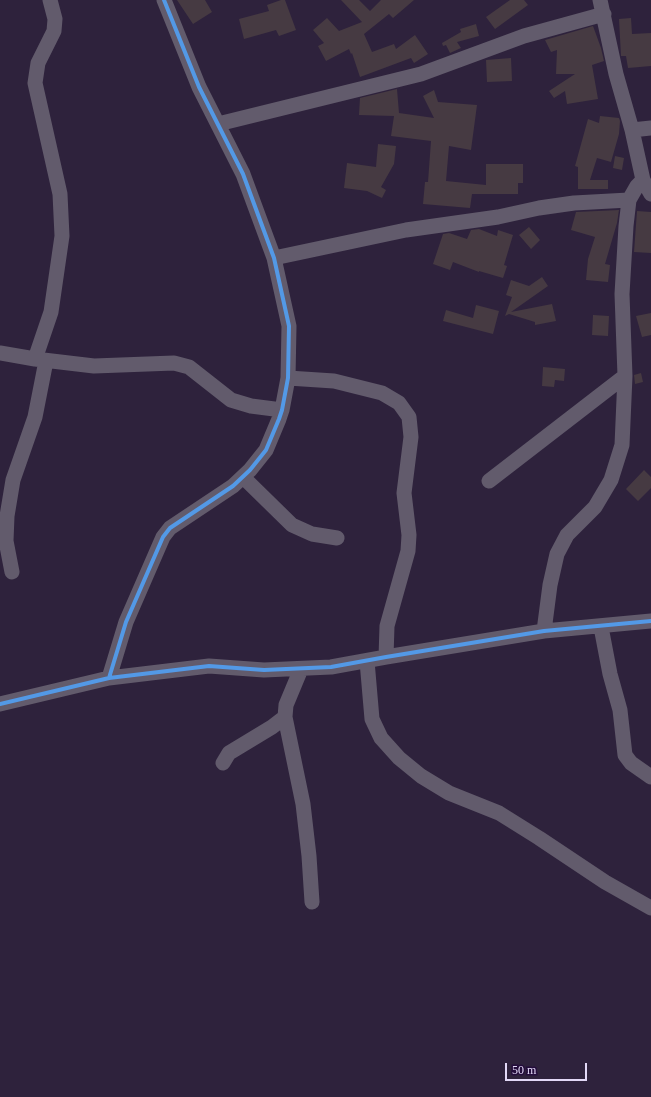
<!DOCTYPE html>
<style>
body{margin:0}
#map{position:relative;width:651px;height:1097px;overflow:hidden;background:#2e223c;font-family:"Times New Roman",serif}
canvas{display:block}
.scale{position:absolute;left:505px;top:1063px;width:82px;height:18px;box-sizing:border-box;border:2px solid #e2d8f6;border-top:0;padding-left:5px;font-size:12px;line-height:14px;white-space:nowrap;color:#e2d8f6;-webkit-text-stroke:3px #240d3c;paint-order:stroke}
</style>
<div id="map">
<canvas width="651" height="1097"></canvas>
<div class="scale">50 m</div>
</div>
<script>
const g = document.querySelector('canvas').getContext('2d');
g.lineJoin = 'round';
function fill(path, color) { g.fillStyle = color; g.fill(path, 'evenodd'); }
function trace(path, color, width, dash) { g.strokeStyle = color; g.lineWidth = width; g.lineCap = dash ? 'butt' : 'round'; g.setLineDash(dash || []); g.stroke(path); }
const building = new Path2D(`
 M 177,0 L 205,0 L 212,12 L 193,24 Z
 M 281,0 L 285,0 L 296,30 L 279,36 L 276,30 L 244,39 L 239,19 L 269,11 L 267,5 Z
 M 341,0 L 359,0 L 370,11 L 381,0 L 414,0 L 393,18 L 389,14 L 364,34 L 372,52 L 394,44 L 396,49 L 415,35 L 428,54 L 414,63 L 411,58 L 360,77 L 352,53 L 351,54 L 349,49 L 326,61 L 318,46 L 324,43 L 313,30 L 327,18 L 339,31 L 362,22 Z
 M 510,0 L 524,0 L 528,5 L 495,29 L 486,17 Z
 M 631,18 L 632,34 L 651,33 L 651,66 L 628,68 L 626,56 L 621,56 L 619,19 Z
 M 476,24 L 479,36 L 457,42 L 461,48 L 450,53 L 446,45 L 443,46 L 442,43 L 461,32 L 460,29 Z
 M 593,26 L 601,48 L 604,61 L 592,65 L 598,99 L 567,104 L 565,91 L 554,98 L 549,91 L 575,74 L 556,74 L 557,50 L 551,52 L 545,40 Z
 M 511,58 L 512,81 L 487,82 L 486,60 Z
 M 397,89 L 399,113 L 434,118 L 423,96 L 434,90 L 438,102 L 477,105 L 471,150 L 449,146 L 446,181 L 486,185 L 486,164 L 523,164 L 523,183 L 518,183 L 518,194 L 472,194 L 470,208 L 423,204 L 425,182 L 428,182 L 431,141 L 391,136 L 394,116 L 359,115 L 360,98 Z
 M 600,116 L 619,118 L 620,121 L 619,134 L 611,162 L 597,158 L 590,180 L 608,180 L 608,189 L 578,189 L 578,167 L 575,166 L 588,119 L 599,123 Z
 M 378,144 L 396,146 L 394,164 L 381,187 L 386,190 L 382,198 L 367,191 L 344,188 L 347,163 L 376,167 Z
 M 615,156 L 624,158 L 622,170 L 613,168 Z
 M 619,210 L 617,223 L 605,264 L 610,265 L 608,282 L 586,280 L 588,259 L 595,237 L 571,230 L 576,212 Z
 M 637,211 L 651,212 L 651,253 L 634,252 Z
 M 529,227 L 540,240 L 531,249 L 519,235 Z
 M 479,229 L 497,236 L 498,230 L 513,235 L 504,265 L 507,266 L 503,278 L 479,271 L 479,272 L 453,262 L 450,270 L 433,264 L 443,234 L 449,233 L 467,239 L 471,230 Z
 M 542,277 L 548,286 L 511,312 L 552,304 L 556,321 L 535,325 L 535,322 L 509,314 L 505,316 L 512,297 L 506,295 L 511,280 L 529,286 Z
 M 476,305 L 499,311 L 493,334 L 443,321 L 446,310 L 473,318 Z
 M 651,313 L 651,335 L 642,337 L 636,316 Z
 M 593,315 L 609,316 L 608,336 L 592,335 Z
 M 543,367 L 565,369 L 564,381 L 555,380 L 554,387 L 542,386 Z
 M 641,373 L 643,382 L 635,384 L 634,375 Z
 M 644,470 L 651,477 L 651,488 L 638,501 L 626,489 Z`);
const minor = new Path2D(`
 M 600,0 L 616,74 L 632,130 L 643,180 L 651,194
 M 218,124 L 421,74 L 524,36 L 604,14
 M 632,130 L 651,128
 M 274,258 L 406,230 L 498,217 L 539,208 L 574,203 L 629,200
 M 0,353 L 35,359 L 94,366 L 174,363 L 189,367 L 231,400 L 251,406 L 282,410
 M 35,359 L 51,312 L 62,236 L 60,194 L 35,83 L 38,63 L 54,31 L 55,19 L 50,0
 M 288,378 L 334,381 L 382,393 L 399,403 L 409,417 L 411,437 L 404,493 L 409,535 L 408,551 L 387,626 L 386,657
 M 243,477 L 292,525 L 312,534 L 337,538
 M 489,481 L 625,376
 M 12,572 L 6,541 L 7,516 L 13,480 L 35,417 L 46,361
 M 601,627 L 610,674 L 620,710 L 625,755 L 631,763 L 651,777
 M 544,631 L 550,585 L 557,554 L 567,535 L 595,507 L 611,480 L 622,445 L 625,376 L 622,294 L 626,226 L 629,200 L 637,186 L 643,180
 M 367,661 L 372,719 L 381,738 L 399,758 L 421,776 L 449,793 L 499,813 L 539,838 L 605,882 L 651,908
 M 301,669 L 286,705 L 285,717 L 303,804 L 309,856 L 312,902
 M 109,678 L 126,622 L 163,537 L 170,528 L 233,486 L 250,470 L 266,450 L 279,419 L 282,410 L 288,378 L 289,326 L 274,258 L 243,174 L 199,87 L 164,0
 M 0,704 L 109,678 L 209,666 L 264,670 L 331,667 L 386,657 L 544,631 L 651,621
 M 223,763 L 229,753 L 234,750 L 272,727 L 285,717`);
const cycleway = new Path2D(`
 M 109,678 L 126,622 L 163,537 L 170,528 L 233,486 L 250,470 L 266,450 L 279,419 L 282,410 L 288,378 L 289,326 L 274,258 L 243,174 L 199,87 L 164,0
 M 0,704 L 109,678 L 209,666 L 264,670 L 331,667 L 386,657 L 544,631 L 651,621`);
fill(building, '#463a42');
trace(minor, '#625b6c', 15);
trace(cycleway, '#5399e6', 4);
</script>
